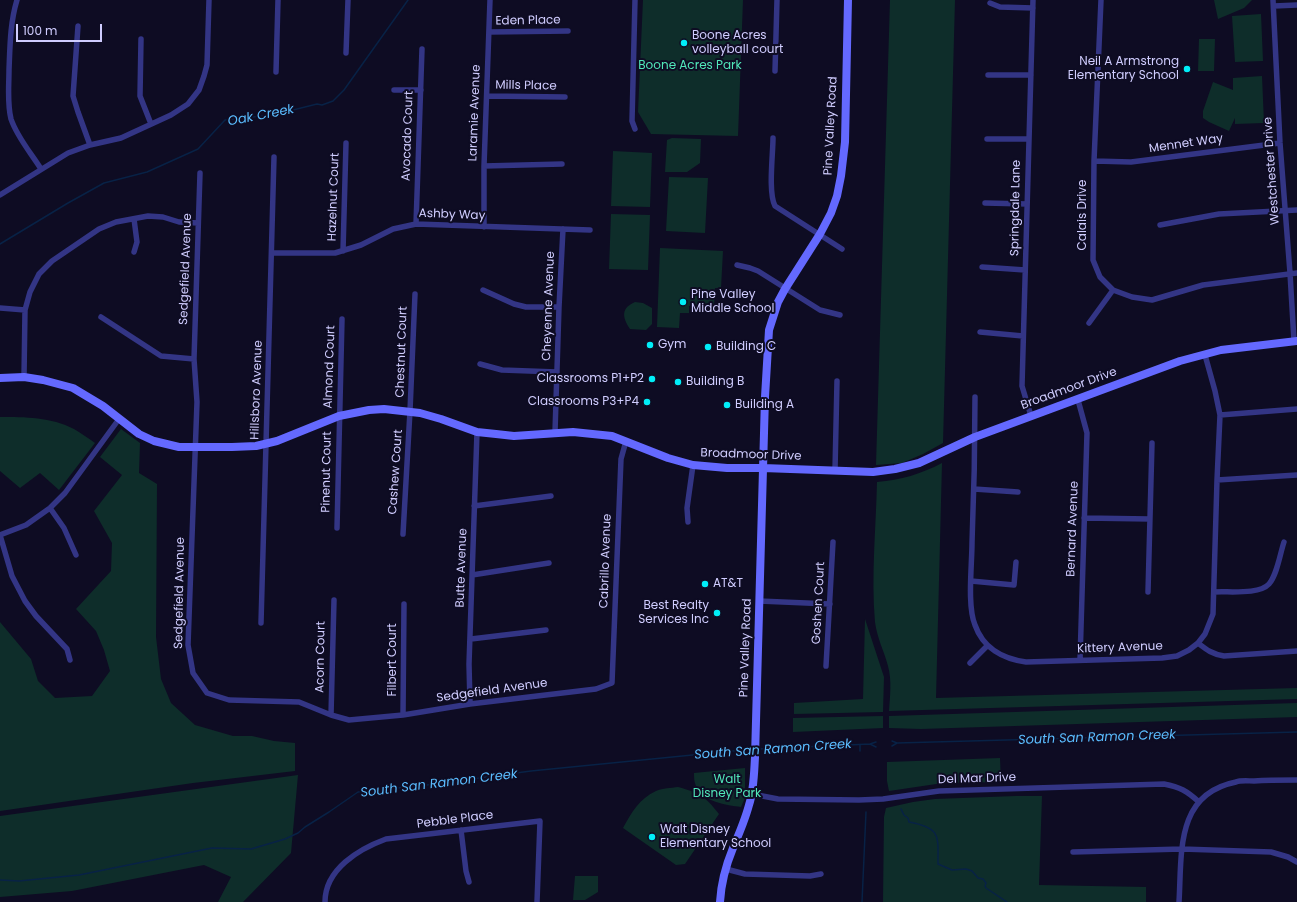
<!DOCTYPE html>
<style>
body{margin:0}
#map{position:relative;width:1297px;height:902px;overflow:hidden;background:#0e0c23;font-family:Poppins,sans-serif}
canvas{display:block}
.scale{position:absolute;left:16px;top:24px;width:86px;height:18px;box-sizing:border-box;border:2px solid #d0cdff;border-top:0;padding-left:5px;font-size:12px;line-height:14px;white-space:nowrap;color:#d0cdff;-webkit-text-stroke:3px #0e0c23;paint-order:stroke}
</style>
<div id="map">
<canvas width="1297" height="902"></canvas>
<div class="scale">100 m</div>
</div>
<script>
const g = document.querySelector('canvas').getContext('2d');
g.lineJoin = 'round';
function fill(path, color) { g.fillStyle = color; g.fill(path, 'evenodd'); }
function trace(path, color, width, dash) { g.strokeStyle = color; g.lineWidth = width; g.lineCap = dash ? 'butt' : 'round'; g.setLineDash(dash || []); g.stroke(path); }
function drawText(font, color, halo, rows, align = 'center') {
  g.font = font + ' Poppins,sans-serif'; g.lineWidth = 4; g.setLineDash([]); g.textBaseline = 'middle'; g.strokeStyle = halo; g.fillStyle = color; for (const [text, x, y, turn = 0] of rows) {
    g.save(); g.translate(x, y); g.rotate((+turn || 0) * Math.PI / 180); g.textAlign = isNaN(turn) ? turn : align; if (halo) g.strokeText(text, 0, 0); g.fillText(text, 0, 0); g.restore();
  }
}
const green = new Path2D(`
 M 643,0 L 743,0 L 738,136 L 651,134 L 638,112 Z
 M 890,0 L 955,0 L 943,443 L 923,454 L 902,463 L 876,465 Z
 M 1214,0 L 1252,0 L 1244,8 L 1218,19 Z
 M 1261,14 L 1263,61 L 1235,62 L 1232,16 Z
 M 1199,39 L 1215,39 L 1214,71 L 1198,71 Z
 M 1262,76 L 1264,123 L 1235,124 L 1235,118 L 1229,131 L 1209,122 L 1203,118 L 1203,111 L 1213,82 L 1233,90 L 1233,78 Z
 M 672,138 L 701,139 L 700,163 L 687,172 L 665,172 L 667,140 Z
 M 613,151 L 652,153 L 650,207 L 611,206 Z
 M 669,177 L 708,178 L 705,233 L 666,231 Z
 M 611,214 L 650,215 L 648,270 L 609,269 Z
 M 660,248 L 723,251 L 721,288 L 715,288 L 714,307 L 689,306 L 689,313 L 680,313 L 679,328 L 657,327 Z
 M 635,302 L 643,303 L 652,308 L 652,324 L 646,330 L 630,329 C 622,317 621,308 635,302 Z
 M 0,417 C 25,417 51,417 74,429 C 81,433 88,438 95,443 L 59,490 L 40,473 L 20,488 L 0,471 Z
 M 121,429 L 140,443 L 139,473 L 157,484 L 156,637 L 161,679 L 171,703 L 195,725 L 233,736 L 252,736 L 274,741 L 295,743 L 295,771 L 193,783 L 0,811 L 0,622 L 31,659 L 38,681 L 55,698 L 92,696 L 110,671 L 104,650 L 96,631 L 76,609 L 111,571 L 112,543 L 94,511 L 122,475 L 100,457 Z
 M 942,463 L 936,698 L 1297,688 L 1297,699 L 889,711 C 890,697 892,680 888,666 C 884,651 877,638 875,622 C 871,576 876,528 877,482 C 901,480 921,474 942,463 Z
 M 865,619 L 884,677 L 883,712 L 794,714 L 794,703 L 863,699 Z
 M 1297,703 L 1297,717 L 921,729 L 889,728 L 889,716 Z
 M 883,716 L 883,728 L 793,732 L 793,718 Z
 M 1000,758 L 1001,782 L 943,783 L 889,791 L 887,781 L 887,762 Z
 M 745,768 L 745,798 L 741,807 C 727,805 702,802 696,786 C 694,782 694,777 694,773 Z
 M 298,775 L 291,853 L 243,902 L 218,902 L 231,877 L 204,865 L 72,891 L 0,897 L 0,816 Z
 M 678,787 C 700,793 705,796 719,814 L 685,864 L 676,865 L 623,828 C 631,813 640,798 656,791 C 663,788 671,788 678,787 Z
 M 1016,796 L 1042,796 L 1039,885 L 1146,887 L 1146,902 L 883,902 L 884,817 L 886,808 L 913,802 L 935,799 Z
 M 575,876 L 598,876 L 598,892 L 585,900 L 573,900 Z`);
const stream = new Path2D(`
 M 0,244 L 68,203 L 104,183 L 147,172 L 198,149 L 225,120 L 262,116 L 285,112 L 317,104 L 322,105 L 333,101 L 344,90 L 408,0
 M 892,741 L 897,743
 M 870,744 L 876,742
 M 860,745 L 860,751
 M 892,746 L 897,743 L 1297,732
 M 758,749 L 870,744 L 876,747
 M 901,809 L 904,815 L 908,818 L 909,822 C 941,828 938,835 938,864 L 952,870 L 966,869 L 972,871 L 978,878 L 983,879 L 986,883 L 985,886 L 986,888 L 1007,902
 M 0,880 L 19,881 L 79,875 L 212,848 L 251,849 L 285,839 L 298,833 L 305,827 L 329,812 L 358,792 L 446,783 L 486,777 L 531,771 L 753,749
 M 862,902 L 866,812`);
const street = new Path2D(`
 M 17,0 C 10,23 10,46 9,70 C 9,86 7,103 11,119 C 17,137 31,153 41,169
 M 635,0 L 632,121 L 635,129
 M 1101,0 L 1094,161 L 1093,260 L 1100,277 L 1113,290 L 1132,297 L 1152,300 L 1203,285 L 1297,273
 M 1273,0 L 1280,143 L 1290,273 L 1294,341
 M 990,3 L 1000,7 L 1033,8
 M 1274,6 L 1297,5
 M 78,26 L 73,96 L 78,112 L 90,145
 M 489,32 L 568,31
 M 141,39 L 140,96 L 151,124
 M 346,53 L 348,0
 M 775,71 L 777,0
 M 276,72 L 278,0
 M 988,75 L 1031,75
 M 394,90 L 421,90
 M 487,96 L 565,97
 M 773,138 C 773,154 768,193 775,206 L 842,249
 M 987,139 L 1029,139
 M 1094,161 L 1131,162 L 1280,143
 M 484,166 L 562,164
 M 200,173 L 194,359 L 197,402 L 188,645 L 193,673 L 207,693 L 229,700 L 299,702 L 331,715 L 349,720 L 403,715 L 470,704 L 596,689 L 612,683 L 621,459 L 626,441
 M 0,195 L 68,153 L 90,145 L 121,138 L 171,115 L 188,104 L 199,90 L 204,76 L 207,65 L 209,0
 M 985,203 L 1027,204
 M 416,224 L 422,49
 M 1160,225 L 1219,214 L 1297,210
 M 484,227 L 484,166 L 490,0
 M 343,251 L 346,143
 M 134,252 L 137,242 L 134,219
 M 272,253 L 335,253 L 361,245 L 393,229 L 416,224 L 590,230
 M 737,265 L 750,268 L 758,271 L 820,310 L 840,315
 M 982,267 L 1025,270
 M 483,290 L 514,304 L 526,307 L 559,307
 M 0,308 L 25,310
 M 101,317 L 161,356 L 194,359
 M 1089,323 L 1113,290
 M 980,332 L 1023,336
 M 480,364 L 502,370 L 557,372
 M 24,377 L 25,310 L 30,292 L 39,274 L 52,261 L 99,229 L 116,222 L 148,216 L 163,217 L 179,222 L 198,223
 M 975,397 C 975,446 974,494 972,543 C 972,565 967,606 975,625 C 983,648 1003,659 1026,662 L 1162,658 L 1177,656 L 1189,650 L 1198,643 L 1205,634 L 1213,614 L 1217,480 L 1220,415 L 1215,391 L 1205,355
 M 1078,400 L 1087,433 L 1080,660
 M 1220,415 L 1297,409
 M 1031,416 L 1022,386 L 1033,0
 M 555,432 L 559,307 L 563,229
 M 835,470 L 837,381
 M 1217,480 L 1297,475
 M 974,489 L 1018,492
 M 474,506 L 551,496
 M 50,508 L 64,528 L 76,555
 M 1084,518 L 1150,519
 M 688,522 L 687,508 L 693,465
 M 337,528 L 342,319
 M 403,534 L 410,411 L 415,294
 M 0,535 L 26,525 L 50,508 L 65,493 L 119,419
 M 0,535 L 12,576 L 25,601 L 36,616 L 67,649 L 70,660
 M 472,575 L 549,563
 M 971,581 L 1014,585 L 1016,562
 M 1148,592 L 1152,443
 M 1214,592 C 1229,591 1259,595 1269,584 C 1277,575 1280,554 1284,542
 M 759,601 L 830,604
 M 261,623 L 274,157
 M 471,639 L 546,630
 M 1198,643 C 1207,650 1212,654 1224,656 L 1297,651
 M 970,663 L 987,646
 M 826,666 L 833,542
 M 470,704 L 469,664 L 477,432
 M 331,715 L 334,600
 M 403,715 L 404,604
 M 752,794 L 778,799 L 859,800 L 883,799 L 939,791 L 1164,784 C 1180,787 1187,791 1199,802
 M 461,830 L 466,871 L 469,882
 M 1073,852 L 1182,849 L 1271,852 L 1288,857 L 1297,862
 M 726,869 L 745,874 L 810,876 L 821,874
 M 325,902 C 325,869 359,849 386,839 L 540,821 L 537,902
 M 1179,902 C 1182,853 1175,794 1236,782 C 1241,780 1248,781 1254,781 C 1268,780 1283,780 1297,780`);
const secondary = new Path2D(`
 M 0,378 L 24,377 L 43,380 L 73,388 L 103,406 L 139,434 L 154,441 L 179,447 L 232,447 L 256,446 L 277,441 L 339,416 L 369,410 L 384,409 L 420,413 L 441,419 L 477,432 L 496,434 L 514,436 L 573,432 L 612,436 L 668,458 L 693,465 L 727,468 L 763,468 L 873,472 L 895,469 L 919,463 L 975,437 L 1180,361 L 1221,350 L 1297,341
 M 720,902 C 721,884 726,865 733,848 C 739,834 745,820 749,805 C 754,790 754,773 755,757 L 765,397 L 769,330 L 778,302 L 785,289 L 820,234 L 831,213 L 837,196 L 841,176 L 845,142 L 848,0`);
const markers = [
 [684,43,4,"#00eef8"],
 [1187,69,4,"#00eef8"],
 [683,302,4,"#00eef8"],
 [650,345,4,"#00eef8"],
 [708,347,4,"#00eef8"],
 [652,379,4,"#00eef8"],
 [678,382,4,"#00eef8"],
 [647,402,4,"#00eef8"],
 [727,405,4,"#00eef8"],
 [705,584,4,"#00eef8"],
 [717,613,4,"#00eef8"],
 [652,837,4,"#00eef8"]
];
const streetNames = [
 ["Eden Place",528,21,-1],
 ["Mills Place",526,86,1],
 ["Laramie Avenue",475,113,-88],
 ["Pine Valley Road",831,126,-87],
 ["Avocado Court",408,136,-88],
 ["Mennet Way",1186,144,-8],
 ["Westchester Drive",1272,171,-94],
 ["Hazelnut Court",334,197,-88],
 ["Springdale Lane",1016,208,-89],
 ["Ashby Way",452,215,2],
 ["Calais Drive",1083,215,-90],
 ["Sedgefield Avenue",186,269,-88],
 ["Cheyenne Avenue",549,306,-88],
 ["Chestnut Court",402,352,-88],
 ["Almond Court",330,367,-88],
 ["Broadmoor Drive",1069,389,-20],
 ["Hillsboro Avenue",257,390,-88],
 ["Broadmoor Drive",751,455,2],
 ["Pinenut Court",327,472,-89],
 ["Cashew Court",396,472,-86],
 ["Bernard Avenue",1073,529,-88],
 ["Cabrillo Avenue",606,561,-88],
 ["Butte Avenue",462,568,-88],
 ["Sedgefield Avenue",180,593,-89],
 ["Goshen Court",819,603,-87],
 ["Pine Valley Road",746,648,-88],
 ["Kittery Avenue",1120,648,-2],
 ["Acorn Court",321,657,-89],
 ["Filbert Court",393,660,-90],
 ["Sedgefield Avenue",492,691,-8],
 ["Del Mar Drive",977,779,-2],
 ["Pebble Place",455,820,-7]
];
const poiNames = [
 ["Boone Acres",692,36],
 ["volleyball court",692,50],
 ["Neil A Armstrong",1179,62,"right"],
 ["Elementary School",1179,76,"right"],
 ["Pine Valley",691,295],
 ["Middle School",691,309],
 ["Gym",658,345],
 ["Building C",716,347],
 ["Classrooms P1+P2",644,379,"right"],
 ["Building B",686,382],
 ["Classrooms P3+P4",639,402,"right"],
 ["Building A",735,405],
 ["AT&T",713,584],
 ["Best Realty",709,606,"right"],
 ["Services Inc",709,620,"right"],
 ["Walt Disney",660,830],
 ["Elementary School",660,844]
];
const parkNames = [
 ["Boone Acres Park",690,66],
 ["Walt",727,780],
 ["Disney Park",727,794]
];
const waterNames = [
 ["Oak Creek",261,116,-11],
 ["South San Ramon Creek",1097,738,-2],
 ["South San Ramon Creek",773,750,-4],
 ["South San Ramon Creek",439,784,-7]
];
fill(green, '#0e2d2a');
trace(stream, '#082246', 1.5);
trace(street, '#333585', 5.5);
trace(secondary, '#6469ff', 8);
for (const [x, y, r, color] of markers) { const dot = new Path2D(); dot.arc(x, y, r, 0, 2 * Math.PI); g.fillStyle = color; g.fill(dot); trace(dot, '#0e0c23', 1.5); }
drawText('12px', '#d0cdff', '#0e0c23', streetNames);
drawText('12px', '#d0cdff', '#0e0c23', poiNames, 'left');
drawText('12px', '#51e7b9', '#0e0c23', parkNames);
drawText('italic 13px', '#5bbdff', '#0e0c23', waterNames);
</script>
